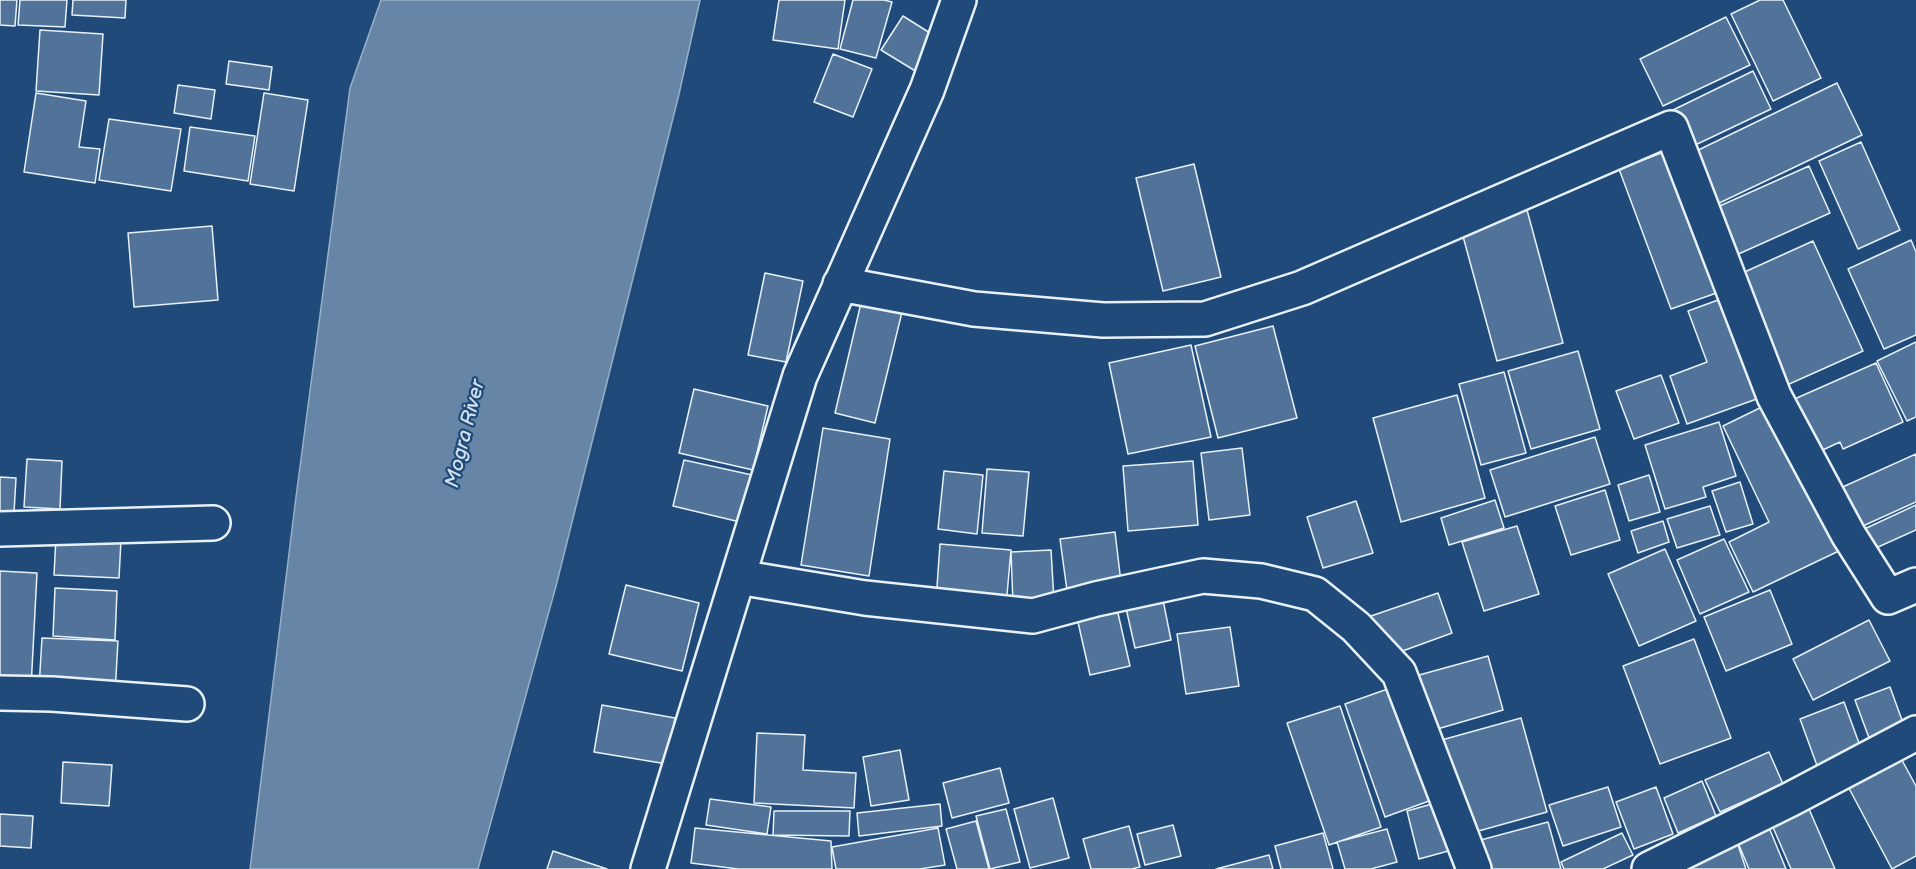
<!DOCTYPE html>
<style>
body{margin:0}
canvas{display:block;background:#1f4a7a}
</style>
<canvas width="1916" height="869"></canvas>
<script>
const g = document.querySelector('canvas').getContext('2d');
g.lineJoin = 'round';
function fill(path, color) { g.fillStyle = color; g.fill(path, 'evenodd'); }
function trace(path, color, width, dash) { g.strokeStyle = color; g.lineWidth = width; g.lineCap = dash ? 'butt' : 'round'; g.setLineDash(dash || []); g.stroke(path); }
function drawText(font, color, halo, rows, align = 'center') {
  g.font = font + ' "Balsamiq Sans",sans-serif'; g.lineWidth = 4.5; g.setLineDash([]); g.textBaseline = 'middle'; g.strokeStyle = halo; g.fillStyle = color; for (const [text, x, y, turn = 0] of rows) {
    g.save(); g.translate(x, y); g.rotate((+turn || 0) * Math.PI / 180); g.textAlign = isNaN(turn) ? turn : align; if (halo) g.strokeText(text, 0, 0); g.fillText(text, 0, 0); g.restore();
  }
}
const water = new Path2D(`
 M 381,0 L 700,0 L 679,94 L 556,586 L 478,869 L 250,869 L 296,497 L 350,88 Z`);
const building = new Path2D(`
 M 0,0 L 17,0 L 15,26 L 0,25 Z
 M 20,0 L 67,0 L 65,27 L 18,25 Z
 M 73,0 L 126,0 L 125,18 L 72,15 Z
 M 779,0 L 845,0 L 838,49 L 773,40 Z
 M 853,0 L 884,0 L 892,2 L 876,58 L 840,49 Z
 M 1760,0 L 1783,0 L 1821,78 L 1773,101 L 1731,14 Z
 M 903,16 L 938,38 L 917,72 L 881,50 Z
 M 1726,17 L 1750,65 L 1663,106 L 1640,59 Z
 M 40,30 L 103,34 L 99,95 L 36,91 Z
 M 833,54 L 872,69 L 853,117 L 814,102 Z
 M 229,61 L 272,67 L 269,90 L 226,84 Z
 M 1753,71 L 1771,109 L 1691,147 L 1673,110 Z
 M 1837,83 L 1862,135 L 1713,206 L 1688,155 Z
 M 178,85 L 215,90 L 211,119 L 174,113 Z
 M 36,93 L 86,101 L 79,147 L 100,149 L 95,183 L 24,172 Z
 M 264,93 L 308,100 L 294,191 L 250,184 Z
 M 109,119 L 181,129 L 171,191 L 99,180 Z
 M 190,127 L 255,136 L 248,181 L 184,171 Z
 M 1861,142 L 1900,230 L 1858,249 L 1819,161 Z
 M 1672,149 L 1725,290 L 1671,309 L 1619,169 Z
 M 1194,164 L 1221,277 L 1163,291 L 1136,178 Z
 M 1809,166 L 1830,213 L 1734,256 L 1713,209 Z
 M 1527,210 L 1563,343 L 1497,361 L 1461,229 Z
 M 212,226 L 218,300 L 134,307 L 128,233 Z
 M 1911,240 L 1916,252 L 1916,335 L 1884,349 L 1848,269 Z
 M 1813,241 L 1863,351 L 1787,385 L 1738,275 Z
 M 765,273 L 803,281 L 786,362 L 748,355 Z
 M 1729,296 L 1765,396 L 1687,424 L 1670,376 L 1707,362 L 1688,311 Z
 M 861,303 L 902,312 L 875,423 L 835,413 Z
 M 1273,326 L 1297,418 L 1218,438 L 1195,346 Z
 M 1916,342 L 1916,417 L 1907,421 L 1877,361 Z
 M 1191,345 L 1211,437 L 1128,454 L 1109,363 Z
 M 1578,351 L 1600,429 L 1531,449 L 1508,371 Z
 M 1876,363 L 1903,422 L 1843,449 L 1840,442 L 1814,454 L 1790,401 Z
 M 1504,372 L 1526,453 L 1481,465 L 1459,384 Z
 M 1661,375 L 1679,423 L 1634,439 L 1616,391 Z
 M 694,389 L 768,406 L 753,470 L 679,453 Z
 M 1457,395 L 1485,498 L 1401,522 L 1373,418 Z
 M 1772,402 L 1843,549 L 1753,592 L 1729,542 L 1769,522 L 1723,426 Z
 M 1719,422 L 1736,476 L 1703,487 L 1706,497 L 1665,509 L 1645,445 Z
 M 823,428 L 890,439 L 869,576 L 801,565 Z
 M 1595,437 L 1610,484 L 1505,517 L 1490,470 Z
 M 1242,448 L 1250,515 L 1209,520 L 1201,453 Z
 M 1916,454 L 1916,502 L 1854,530 L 1836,490 Z
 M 27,459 L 62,461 L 60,509 L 24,507 Z
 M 684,460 L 752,475 L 740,522 L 673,506 Z
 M 1193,461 L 1198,525 L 1128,531 L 1123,466 Z
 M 987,469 L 1029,472 L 1023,536 L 982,533 Z
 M 944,471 L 983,475 L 977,534 L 938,529 Z
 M 1649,475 L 1660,512 L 1629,521 L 1618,485 Z
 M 0,477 L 16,478 L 14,513 L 0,513 Z
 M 1740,482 L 1753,524 L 1726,532 L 1712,491 Z
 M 1605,490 L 1620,540 L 1571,555 L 1555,506 Z
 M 1495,500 L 1504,528 L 1449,545 L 1441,518 Z
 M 1356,501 L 1373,553 L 1323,568 L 1307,517 Z
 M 1916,505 L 1916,530 L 1867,552 L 1858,532 Z
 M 1710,506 L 1720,535 L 1677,548 L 1667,519 Z
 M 1663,521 L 1669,542 L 1638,553 L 1631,531 Z
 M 1517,526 L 1539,594 L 1484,611 L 1462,542 Z
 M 1115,532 L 1122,591 L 1068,598 L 1060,539 Z
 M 56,537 L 121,540 L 119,578 L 54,575 Z
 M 1724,539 L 1749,592 L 1700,614 L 1677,560 Z
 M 940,544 L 1011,550 L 1006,606 L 936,601 Z
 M 1665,549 L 1696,621 L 1639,646 L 1608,574 Z
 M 1051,550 L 1054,601 L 1013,604 L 1011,552 Z
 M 0,571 L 37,573 L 31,688 L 0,687 Z
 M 626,585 L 699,603 L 682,671 L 609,654 Z
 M 55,588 L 117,591 L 115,640 L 53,636 Z
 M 1770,590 L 1792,644 L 1726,671 L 1704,617 Z
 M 1438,593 L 1452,633 L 1386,657 L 1371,616 Z
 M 1115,600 L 1130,666 L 1090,675 L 1075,609 Z
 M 1163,600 L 1171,640 L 1135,648 L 1126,608 Z
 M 1869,620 L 1890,661 L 1813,700 L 1793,659 Z
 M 1230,627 L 1239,686 L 1186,694 L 1177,634 Z
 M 42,638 L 118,641 L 115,693 L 39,688 Z
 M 1694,639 L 1731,738 L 1660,764 L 1623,666 Z
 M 1488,656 L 1503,710 L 1427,732 L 1412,677 Z
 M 1399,685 L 1440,797 L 1385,817 L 1345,704 Z
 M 1890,687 L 1907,734 L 1872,746 L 1855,700 Z
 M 1844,702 L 1863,754 L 1819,771 L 1800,719 Z
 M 602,705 L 675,718 L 667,764 L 594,752 Z
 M 1340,706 L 1381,827 L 1329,845 L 1287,723 Z
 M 1521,718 L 1547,812 L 1464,835 L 1438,741 Z
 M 757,733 L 805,735 L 803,770 L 856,773 L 854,808 L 754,803 Z
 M 900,750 L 909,800 L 871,806 L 863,757 Z
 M 1897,751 L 1916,786 L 1916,856 L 1892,869 L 1844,779 Z
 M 1769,752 L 1783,784 L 1720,812 L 1705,780 Z
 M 63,762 L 112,765 L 109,806 L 61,803 Z
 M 1000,768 L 1009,803 L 952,818 L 943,783 Z
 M 1702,781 L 1716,816 L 1678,833 L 1664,798 Z
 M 1608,787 L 1621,827 L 1563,846 L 1549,805 Z
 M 1656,787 L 1673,834 L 1634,849 L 1616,802 Z
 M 1053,798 L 1069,858 L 1030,868 L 1014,809 Z
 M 710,799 L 771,807 L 767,834 L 706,825 Z
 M 1439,802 L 1452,850 L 1419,859 L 1407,811 Z
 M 940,804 L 942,826 L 859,836 L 857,813 Z
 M 1006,809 L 1020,862 L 990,869 L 976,816 Z
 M 1809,809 L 1835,869 L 1791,869 L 1772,825 Z
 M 774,811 L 850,811 L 849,836 L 773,835 Z
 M 0,814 L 33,816 L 31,848 L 0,846 Z
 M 976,821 L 989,869 L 957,869 L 946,829 Z
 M 1548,822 L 1561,869 L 1485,869 L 1477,841 Z
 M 1173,825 L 1181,856 L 1145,865 L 1137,834 Z
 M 1768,825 L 1786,869 L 1749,869 L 1736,838 Z
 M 1129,826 L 1140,867 L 1132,869 L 1091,869 L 1083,839 Z
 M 695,828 L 831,841 L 832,869 L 738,869 L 691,863 Z
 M 938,828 L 945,865 L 920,869 L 836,869 L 832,847 Z
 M 1387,829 L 1397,862 L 1371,869 L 1345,869 L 1337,842 Z
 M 1323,833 L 1333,869 L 1281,869 L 1275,846 Z
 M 1622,833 L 1633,855 L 1603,869 L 1564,869 L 1561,862 Z
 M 1736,839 L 1746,869 L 1667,869 Z
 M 553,851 L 607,869 L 547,869 Z
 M 1269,855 L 1273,869 L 1216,869 Z`);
const minor = new Path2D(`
 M 840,284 L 974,309 L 1103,320 L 1205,319 L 1302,288 L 1671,128 L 1774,396 L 1848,534 L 1888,597 L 1916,585
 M 0,529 L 213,523
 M 738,577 L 865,598 L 1033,616 L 1096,599 L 1203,576 L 1261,581 L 1315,594 L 1356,627 L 1399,673 L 1474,869
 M 0,693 L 52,694 L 187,704
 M 648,869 L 800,376 L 927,90 L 959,0
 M 1649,869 L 1791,799 L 1916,733`);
const waterNames = [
 ["Mogra River",466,434,-76]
];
fill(water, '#6685a7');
trace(water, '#9ab0c7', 1.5);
fill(building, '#517399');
trace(building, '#e8f1f8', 1.5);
trace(minor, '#e8f1f8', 38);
trace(minor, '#1f4a7a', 33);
drawText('italic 20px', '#d4e1ec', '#1f4a7a', waterNames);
</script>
